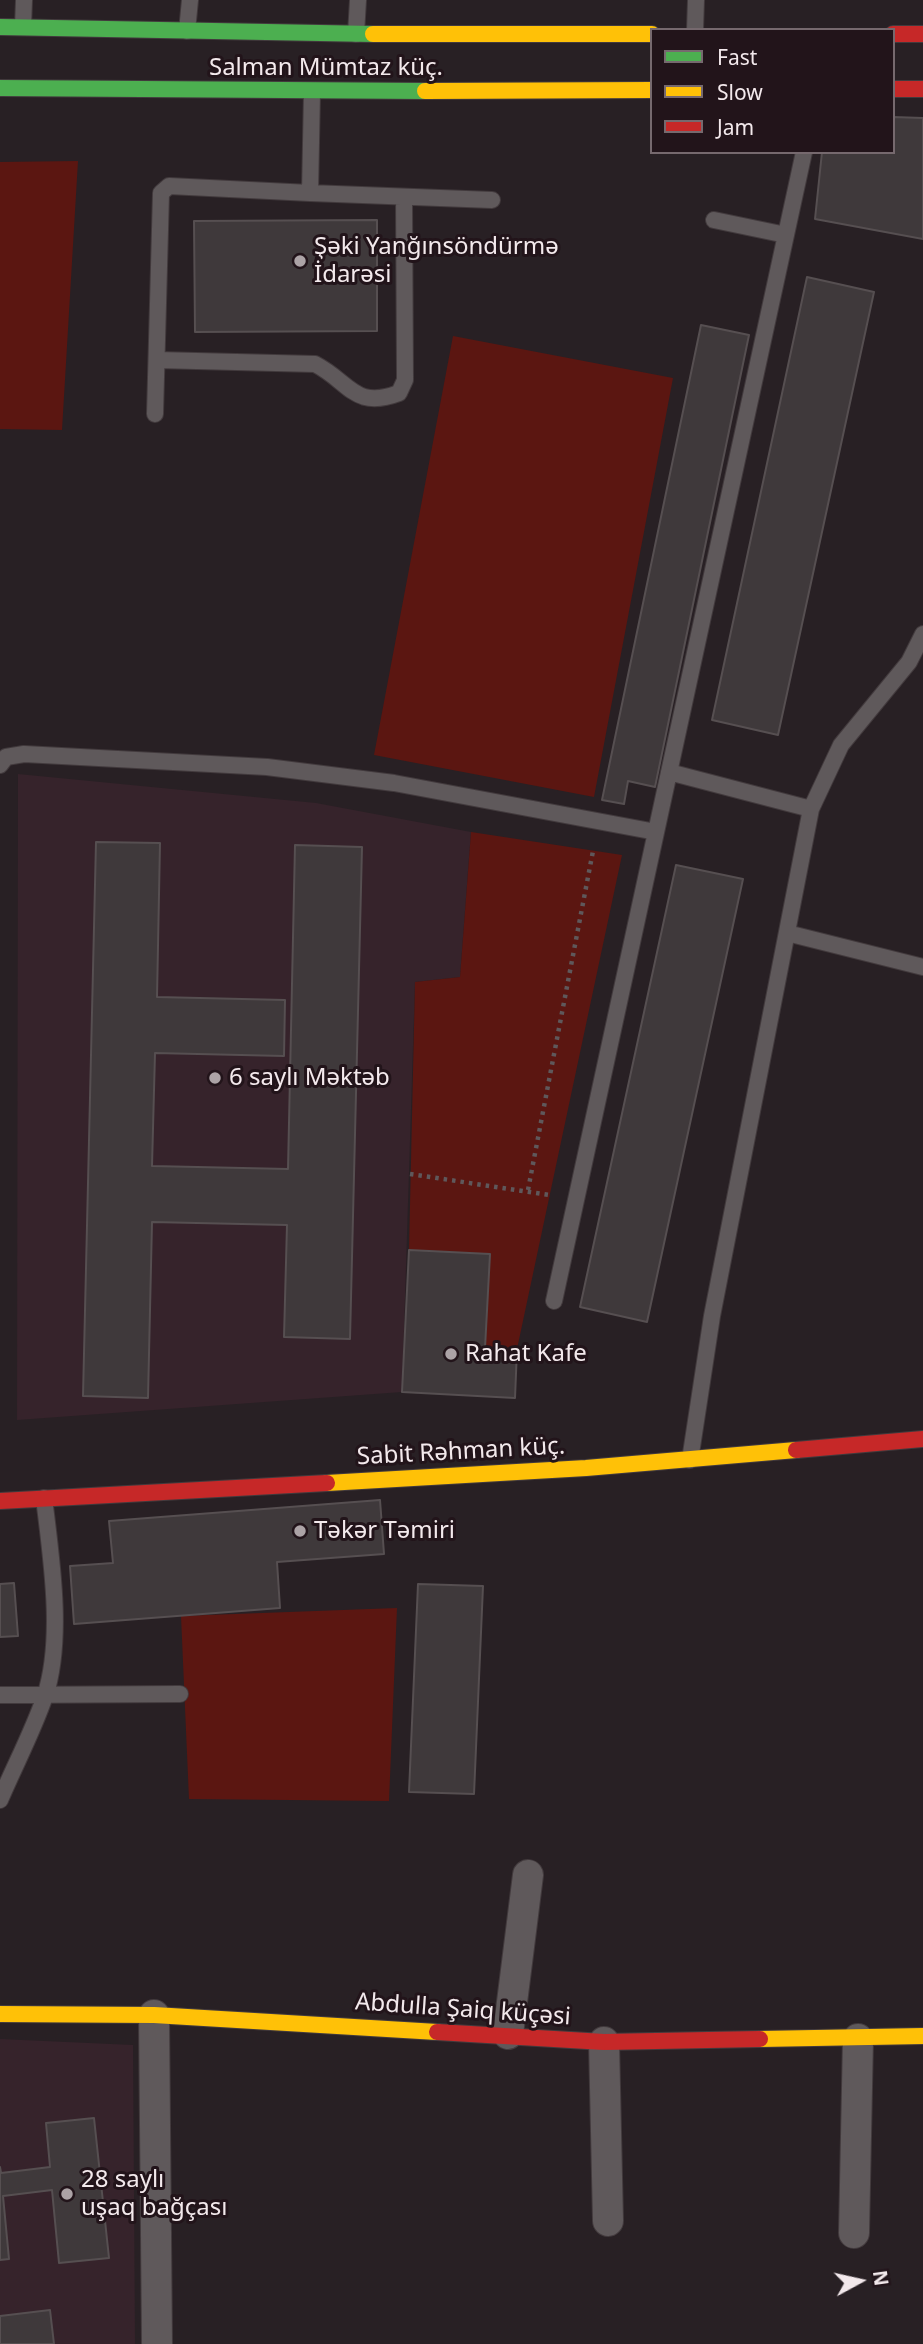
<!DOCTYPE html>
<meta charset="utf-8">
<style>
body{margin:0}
#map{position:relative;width:923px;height:2344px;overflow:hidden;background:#282024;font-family:"Noto Sans",sans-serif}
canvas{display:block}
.legend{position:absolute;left:650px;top:28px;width:245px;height:126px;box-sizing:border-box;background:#22141a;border:2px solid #76696e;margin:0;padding:9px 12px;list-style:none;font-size:21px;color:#f3e9ec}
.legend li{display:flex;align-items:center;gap:14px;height:35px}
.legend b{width:35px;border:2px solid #76696e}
.north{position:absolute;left:825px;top:2246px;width:70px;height:70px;-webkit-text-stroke:5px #22141a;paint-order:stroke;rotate:82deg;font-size:19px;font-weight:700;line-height:28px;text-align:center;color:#f3e9ec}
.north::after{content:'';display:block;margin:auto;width:24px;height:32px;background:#f3e9ec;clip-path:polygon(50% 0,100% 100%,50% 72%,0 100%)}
</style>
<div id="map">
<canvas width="923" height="2344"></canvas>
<ul class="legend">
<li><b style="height:9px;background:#4caf50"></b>Fast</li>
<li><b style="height:9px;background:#ffc107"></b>Slow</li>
<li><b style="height:9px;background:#c62828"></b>Jam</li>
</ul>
<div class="north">N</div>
</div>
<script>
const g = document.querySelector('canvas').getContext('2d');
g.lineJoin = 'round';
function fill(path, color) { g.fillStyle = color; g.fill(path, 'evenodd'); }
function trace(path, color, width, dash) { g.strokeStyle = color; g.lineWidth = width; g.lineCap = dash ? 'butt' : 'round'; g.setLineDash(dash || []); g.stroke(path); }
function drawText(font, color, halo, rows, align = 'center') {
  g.font = font + ' "Noto Sans",sans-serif'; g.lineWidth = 6; g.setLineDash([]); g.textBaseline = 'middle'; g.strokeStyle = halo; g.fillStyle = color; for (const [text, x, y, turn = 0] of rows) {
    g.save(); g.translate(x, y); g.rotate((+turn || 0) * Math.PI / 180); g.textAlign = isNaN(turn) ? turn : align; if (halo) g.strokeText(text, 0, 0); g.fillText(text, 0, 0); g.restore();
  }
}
const built = new Path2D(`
 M 18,774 L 316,803 L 471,832 L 460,977 L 415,982 L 402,1392 L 17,1420 Z
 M 0,2039 L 133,2045 L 135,2344 L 0,2344 Z`);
const green = new Path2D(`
 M 78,161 L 62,430 L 0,429 L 0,162 Z
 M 453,336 L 673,378 L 594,797 L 374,755 Z
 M 471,832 L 622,855 L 517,1349 L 485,1348 L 489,1254 L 409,1250 L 415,982 L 460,977 Z
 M 397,1608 L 389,1801 L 189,1799 L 181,1616 Z`);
const building = new Path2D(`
 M 893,117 L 923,118 L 923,239 L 815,219 L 822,152 L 893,152 Z
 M 377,220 L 377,331 L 195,332 L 194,221 Z
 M 807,277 L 874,292 L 778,735 L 712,720 Z
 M 701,325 L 749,335 L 655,787 L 628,781 L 624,804 L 602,800 Z
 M 96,842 L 160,843 L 157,997 L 285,1000 L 284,1056 L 155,1053 L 152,1166 L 288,1169 L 295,845 L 362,847 L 350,1339 L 284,1337 L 287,1225 L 152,1222 L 148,1398 L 83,1396 Z
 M 676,865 L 743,879 L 647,1322 L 580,1307 Z
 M 409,1250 L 490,1254 L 485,1348 L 517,1349 L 515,1398 L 402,1392 Z
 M 380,1500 L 384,1554 L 277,1562 L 280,1608 L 74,1624 L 70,1566 L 113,1563 L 109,1521 Z
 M 14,1583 L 18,1636 L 0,1637 L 0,1584 Z
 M 418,1584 L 483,1586 L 474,1794 L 409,1792 Z
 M 94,2118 L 109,2258 L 59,2263 L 52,2190 L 3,2196 L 9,2259 L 0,2260 L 0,2167 L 1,2173 L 50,2167 L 46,2123 Z
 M 50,2310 L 54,2344 L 0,2344 L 0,2316 Z`);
const path = new Path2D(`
 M 410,1174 L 549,1195
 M 528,1190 L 593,851`);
const lane = new Path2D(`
 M 23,27 L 24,0
 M 695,30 L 696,0
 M 187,31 L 190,0
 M 356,34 L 358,0
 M 310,193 L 492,200
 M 714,220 L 786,235
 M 157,360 L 315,364 C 350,382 354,410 399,393 L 405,380 L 404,197
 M 155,414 L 161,193 L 169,186 L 310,193 L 312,92
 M 0,765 L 6,757 L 24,754 L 267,767 L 394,783 L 656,832
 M 669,772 L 811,809
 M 787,933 L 923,967
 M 554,1301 L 804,152
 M 690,1460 L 712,1316 L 811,809 L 841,745 L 909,662 L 923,634
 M 0,1695 L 180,1694
 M 0,1800 C 15,1765 33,1731 45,1696 C 64,1638 51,1557 44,1498`);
const street = new Path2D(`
 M 154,2015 L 157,2344
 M 508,2034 L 528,1875
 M 604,2042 L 608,2221
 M 854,2233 L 858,2039`);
const fast = new Path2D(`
 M 0,27 L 373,34
 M 0,88 L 425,91`);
const slow = new Path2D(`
 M 373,34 L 652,34
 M 425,91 L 652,90
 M 327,1483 L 586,1468 L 796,1450
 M 0,2014 L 154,2015 L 437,2032
 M 760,2039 L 923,2036`);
const jam = new Path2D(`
 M 893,34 L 923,34
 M 893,89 L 923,89
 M 796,1450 L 923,1439
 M 0,1501 L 327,1483
 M 437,2032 L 604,2042 L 760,2039`);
const markers = [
 [300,261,7,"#aca3a6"],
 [215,1078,7,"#aca3a6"],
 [451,1354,7,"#aca3a6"],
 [300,1531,7,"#aca3a6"],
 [67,2194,7,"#aca3a6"]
];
const streetNames = [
 ["Salman Mümtaz küç.",326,68],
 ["Sabit Rəhman küç.",461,1452,-3],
 ["Abdulla Şaiq küçəsi",463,2010,4]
];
const poiNames = [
 ["Şəki Yanğınsöndürmə",314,247],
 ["İdarəsi",314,275],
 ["6 saylı Məktəb",229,1078],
 ["Rahat Kafe",465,1354],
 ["Təkər Təmiri",314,1531],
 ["28 saylı",81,2180],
 ["uşaq bağçası",81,2208]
];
fill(built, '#36232b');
fill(green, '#5b1611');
fill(building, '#3f393b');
trace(building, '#564f51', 2);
trace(lane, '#423a3d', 18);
trace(street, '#423a3d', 32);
trace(fast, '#423a3d', 18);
trace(slow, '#423a3d', 18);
trace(jam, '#423a3d', 18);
trace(path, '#5f585b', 4.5, [3.5, 5]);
trace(lane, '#5f595b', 16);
trace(street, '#5f595b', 30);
trace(fast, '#4caf50', 16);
trace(slow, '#ffc107', 16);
trace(jam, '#c62828', 16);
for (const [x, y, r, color] of markers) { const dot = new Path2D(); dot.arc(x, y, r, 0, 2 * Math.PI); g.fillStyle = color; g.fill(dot); trace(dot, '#22141a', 2.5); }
drawText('24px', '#f3e9ec', '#22141a', streetNames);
drawText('24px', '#f3e9ec', '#22141a', poiNames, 'left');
</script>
